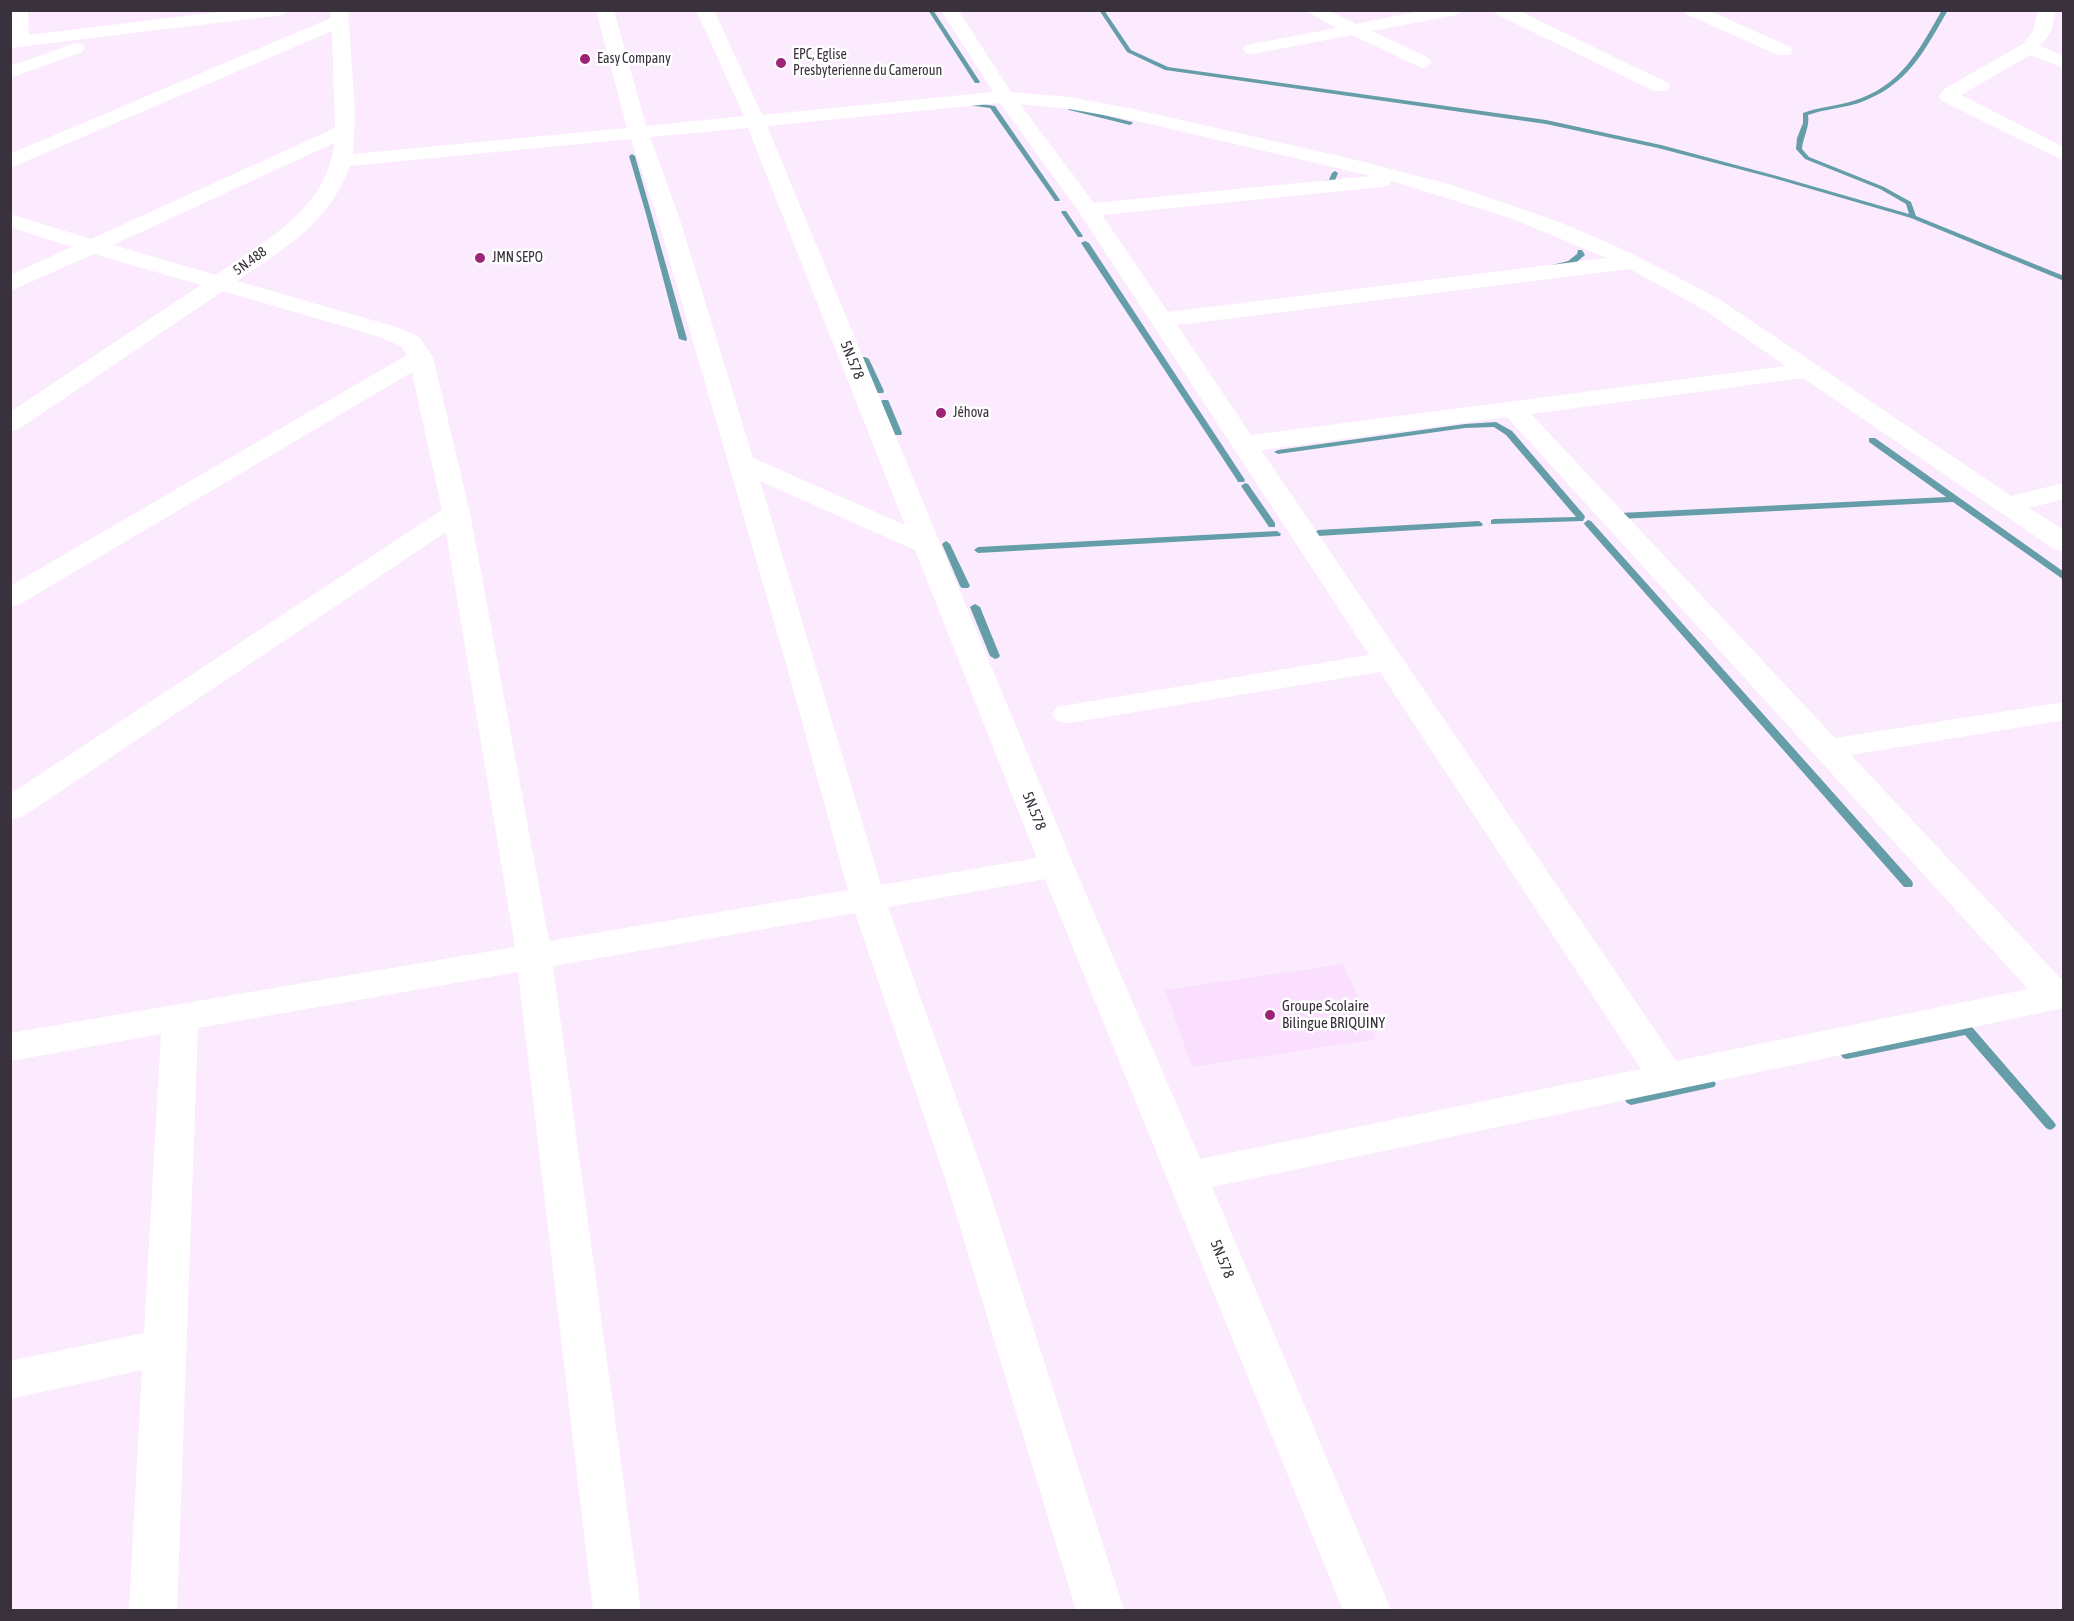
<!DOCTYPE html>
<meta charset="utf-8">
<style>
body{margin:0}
#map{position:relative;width:2074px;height:1621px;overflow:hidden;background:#fcebfe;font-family:"Asap Condensed",sans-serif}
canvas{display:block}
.frame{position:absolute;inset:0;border:12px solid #39313b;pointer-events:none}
</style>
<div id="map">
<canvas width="2074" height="1621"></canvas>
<div class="frame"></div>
</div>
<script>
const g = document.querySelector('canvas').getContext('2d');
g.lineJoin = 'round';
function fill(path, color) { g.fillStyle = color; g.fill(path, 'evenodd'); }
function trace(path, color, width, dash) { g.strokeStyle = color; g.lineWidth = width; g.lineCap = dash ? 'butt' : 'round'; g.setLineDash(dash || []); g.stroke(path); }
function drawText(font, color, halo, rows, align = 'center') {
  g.font = font + ' "Asap Condensed",sans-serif'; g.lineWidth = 5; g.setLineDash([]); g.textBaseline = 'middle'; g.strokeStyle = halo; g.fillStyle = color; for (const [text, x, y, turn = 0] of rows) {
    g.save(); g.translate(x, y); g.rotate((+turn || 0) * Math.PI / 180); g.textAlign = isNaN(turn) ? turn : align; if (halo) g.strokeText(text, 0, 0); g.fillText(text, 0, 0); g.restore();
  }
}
const built = new Path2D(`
 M 1343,964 L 1377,1039 L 1192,1067 L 1165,990 Z`);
const stream = new Path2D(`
 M 928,10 L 933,10 L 980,82 L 979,83 L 975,83 Z
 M 1099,10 L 1104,10 L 1131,50 L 1168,67 L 1546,120 L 1661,145 L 1777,176 L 1909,214 L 1906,204 L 1880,189 L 1805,159 L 1796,149 L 1797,138 L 1803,123 L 1803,113 C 1819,107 1836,106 1853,101 C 1901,86 1918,52 1942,10 L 1948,10 C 1924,52 1907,86 1859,103 C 1842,108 1825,109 1808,115 C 1810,127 1803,137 1802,149 L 1809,157 L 1884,187 L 1911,202 L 1916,216 L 2064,276 L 2064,281 L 1911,218 L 1773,178 L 1658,148 L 1546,124 L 1165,70 L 1127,52 Z
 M 969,102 L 995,106 L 1060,200 L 1059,201 L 1055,201 L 990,108 L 967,105 L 967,103 Z
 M 1071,107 L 1132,122 L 1133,123 L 1130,125 L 1069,110 L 1068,109 Z
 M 632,154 L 635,156 L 687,339 L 686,341 L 679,339 L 646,214 L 629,156 Z
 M 1335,171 L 1338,173 L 1334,183 L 1318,184 L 1318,182 L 1329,180 L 1332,173 Z
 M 1062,211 L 1066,211 L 1083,236 L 1082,237 L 1078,237 L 1061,212 Z
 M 1085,241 L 1089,243 L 1245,480 L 1244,482 L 1238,482 L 1237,480 L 1081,243 Z
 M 1578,250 L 1582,250 L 1585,255 L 1573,265 L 1556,267 L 1552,265 L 1568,261 L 1577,254 Z
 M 862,357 L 865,357 L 869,359 L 884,391 L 883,393 L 877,393 L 876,391 L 861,359 Z
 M 882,400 L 888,400 L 889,402 L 902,433 L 901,435 L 895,435 L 894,433 L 881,402 Z
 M 1496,422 L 1512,431 L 1584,515 L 1585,517 L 1583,521 L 1491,524 L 1491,520 L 1494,519 L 1576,517 L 1506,435 L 1494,427 L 1465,428 L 1278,454 L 1274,452 L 1278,450 L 1465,424 Z
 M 1869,438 L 1875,438 L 2064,572 L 2064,580 L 1953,502 L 1620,519 L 1616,516 L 1620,513 L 1946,497 L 1869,442 Z
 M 1245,483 L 1248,484 L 1275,523 L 1275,527 L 1269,527 L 1241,486 Z
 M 1588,520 L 1591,521 L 1912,881 L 1913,884 L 1912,887 L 1904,887 L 1585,525 L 1584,523 Z
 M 1479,521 L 1483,524 L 1482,526 L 1318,536 L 1314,533 L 1318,530 Z
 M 1277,531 L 1281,534 L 1280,536 L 978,553 L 974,550 L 978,547 Z
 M 946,541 L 950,544 L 970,586 L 968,588 L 962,588 L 960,586 L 942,544 Z
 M 975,604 L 980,607 L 1000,656 L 998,658 L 995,659 L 990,656 L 970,607 Z
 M 1968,1026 L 1972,1027 L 2054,1122 L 2056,1125 L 2054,1128 L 2050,1130 L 2046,1128 L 1965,1035 L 1847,1059 L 1843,1058 L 1841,1055 L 1843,1052 L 1847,1051 Z
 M 1710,1079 L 1714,1081 L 1716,1084 L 1714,1087 L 1631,1105 L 1627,1103 L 1625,1100 L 1627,1097 L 1631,1095 Z`);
const minor = new Path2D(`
 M 10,10 L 28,10 L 29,35 L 234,10 L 290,10 L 282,15 L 10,48 Z
 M 330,10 L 348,10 L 355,111 L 353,154 L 627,128 L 596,10 L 614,10 L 646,126 L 744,116 L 696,10 L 714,10 L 762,115 L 993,92 L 941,10 L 958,10 L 1011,92 L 1069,97 L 1133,109 L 1352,159 L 1452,185 L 1562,223 L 1633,254 L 1719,299 L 2011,496 L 2064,483 L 2064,499 L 2029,508 L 2064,530 L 2064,551 L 2054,549 L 1803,378 L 1531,414 L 1835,738 L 2064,702 L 2064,720 L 1851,755 L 2064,982 L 2064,1008 L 1212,1187 L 1391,1610 L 1343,1610 L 1045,879 L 888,907 L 987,1184 L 1124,1610 L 1076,1610 L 947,1184 L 855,913 L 553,966 L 641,1610 L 593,1610 L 518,972 L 198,1028 L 177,1610 L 129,1610 L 142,1370 L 10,1399 L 10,1361 L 144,1333 L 161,1034 L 10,1061 L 10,1033 L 515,947 L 446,532 L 22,817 L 10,820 L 10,794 L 442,510 L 412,372 L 20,604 L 10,607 L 10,586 L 407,355 L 402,347 L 380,337 L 223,291 L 19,429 L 10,432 L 10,412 L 201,285 L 94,254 L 10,291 L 10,275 L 72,247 L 10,227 L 10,214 L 91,239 L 335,128 L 332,31 L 10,168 L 10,154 L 331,18 ZM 1000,103 L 1079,212 L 1369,655 L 1068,705 L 1057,707 L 1052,714 L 1057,721 L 1068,723 L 1380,672 L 1641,1069 L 1200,1159 L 1074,866 L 767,126 ZM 1020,104 L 1069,109 L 1133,120 L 1371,176 L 1094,203 ZM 748,128 L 905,525 L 753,458 L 680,220 L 650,137 ZM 631,139 L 658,220 L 788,670 L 848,890 L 549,941 L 470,513 L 433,357 L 419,337 L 396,327 L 237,281 C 285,247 328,225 350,166 ZM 334,143 C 328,209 264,241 216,275 L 113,245 ZM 1392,181 L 1510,218 L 1607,258 L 1168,312 L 1102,215 L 1382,187 L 1389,185 ZM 1630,269 L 1703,309 L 1786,366 L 1251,435 L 1177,325 ZM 1507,417 L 2028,989 L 1676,1061 L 1261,450 ZM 760,481 L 915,550 L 1037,858 L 881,885 Z
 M 1305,10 L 1328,10 L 1356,24 L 1426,10 L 1464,10 L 1456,15 L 1372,31 L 1429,58 L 1431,62 L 1429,66 L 1422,68 L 1352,35 L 1252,54 L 1246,53 L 1243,49 L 1246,45 L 1252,44 L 1336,28 Z
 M 1494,10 L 1517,10 L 1668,83 L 1670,87 L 1668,91 L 1654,91 L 1496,14 Z
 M 1684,10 L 1708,10 L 1790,47 L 1793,51 L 1790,55 L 1778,55 L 1686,14 Z
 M 2038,10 L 2056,10 L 2051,32 L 2040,46 L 2064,56 L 2064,68 L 2030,55 L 1961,95 L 2064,147 L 2064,161 L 1942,101 L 1939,97 L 1944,89 L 2023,44 L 2033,31 Z
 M 76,43 L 82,44 L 85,48 L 82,52 L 10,78 L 10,66 Z`);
const markers = [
 [585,59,6,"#9e2378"],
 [781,63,6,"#9e2378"],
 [480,258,6,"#9e2378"],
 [941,413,6,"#9e2378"],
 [1270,1015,6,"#9e2378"]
];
const farPoinames = [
 ["EPC, Eglise",793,55],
 ["Presbyterienne du Cameroun",793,71],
 ["Easy Company",597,59],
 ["JMN SEPO",492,258],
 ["Jéhova",953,413]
];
const farStreetnames = [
 ["5N.488",250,261,-36]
];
const streetNames = [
 ["5N.578",852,360,68],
 ["5N.578",1034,811,68],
 ["5N.578",1222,1259,68]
];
const poiNames = [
 ["Groupe Scolaire",1282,1006],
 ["Bilingue BRIQUINY",1282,1023]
];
fill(built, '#fae0fe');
fill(stream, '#659da9');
fill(minor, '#fff');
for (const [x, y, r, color] of markers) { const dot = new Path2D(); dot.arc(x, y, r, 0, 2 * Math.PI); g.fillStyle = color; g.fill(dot); trace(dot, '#fff', 2); }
drawText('14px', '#39313b', '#fff', farPoinames, 'left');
drawText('14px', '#39313b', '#fff', farStreetnames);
drawText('15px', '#39313b', '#fff', streetNames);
drawText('15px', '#39313b', '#fff', poiNames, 'left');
</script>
